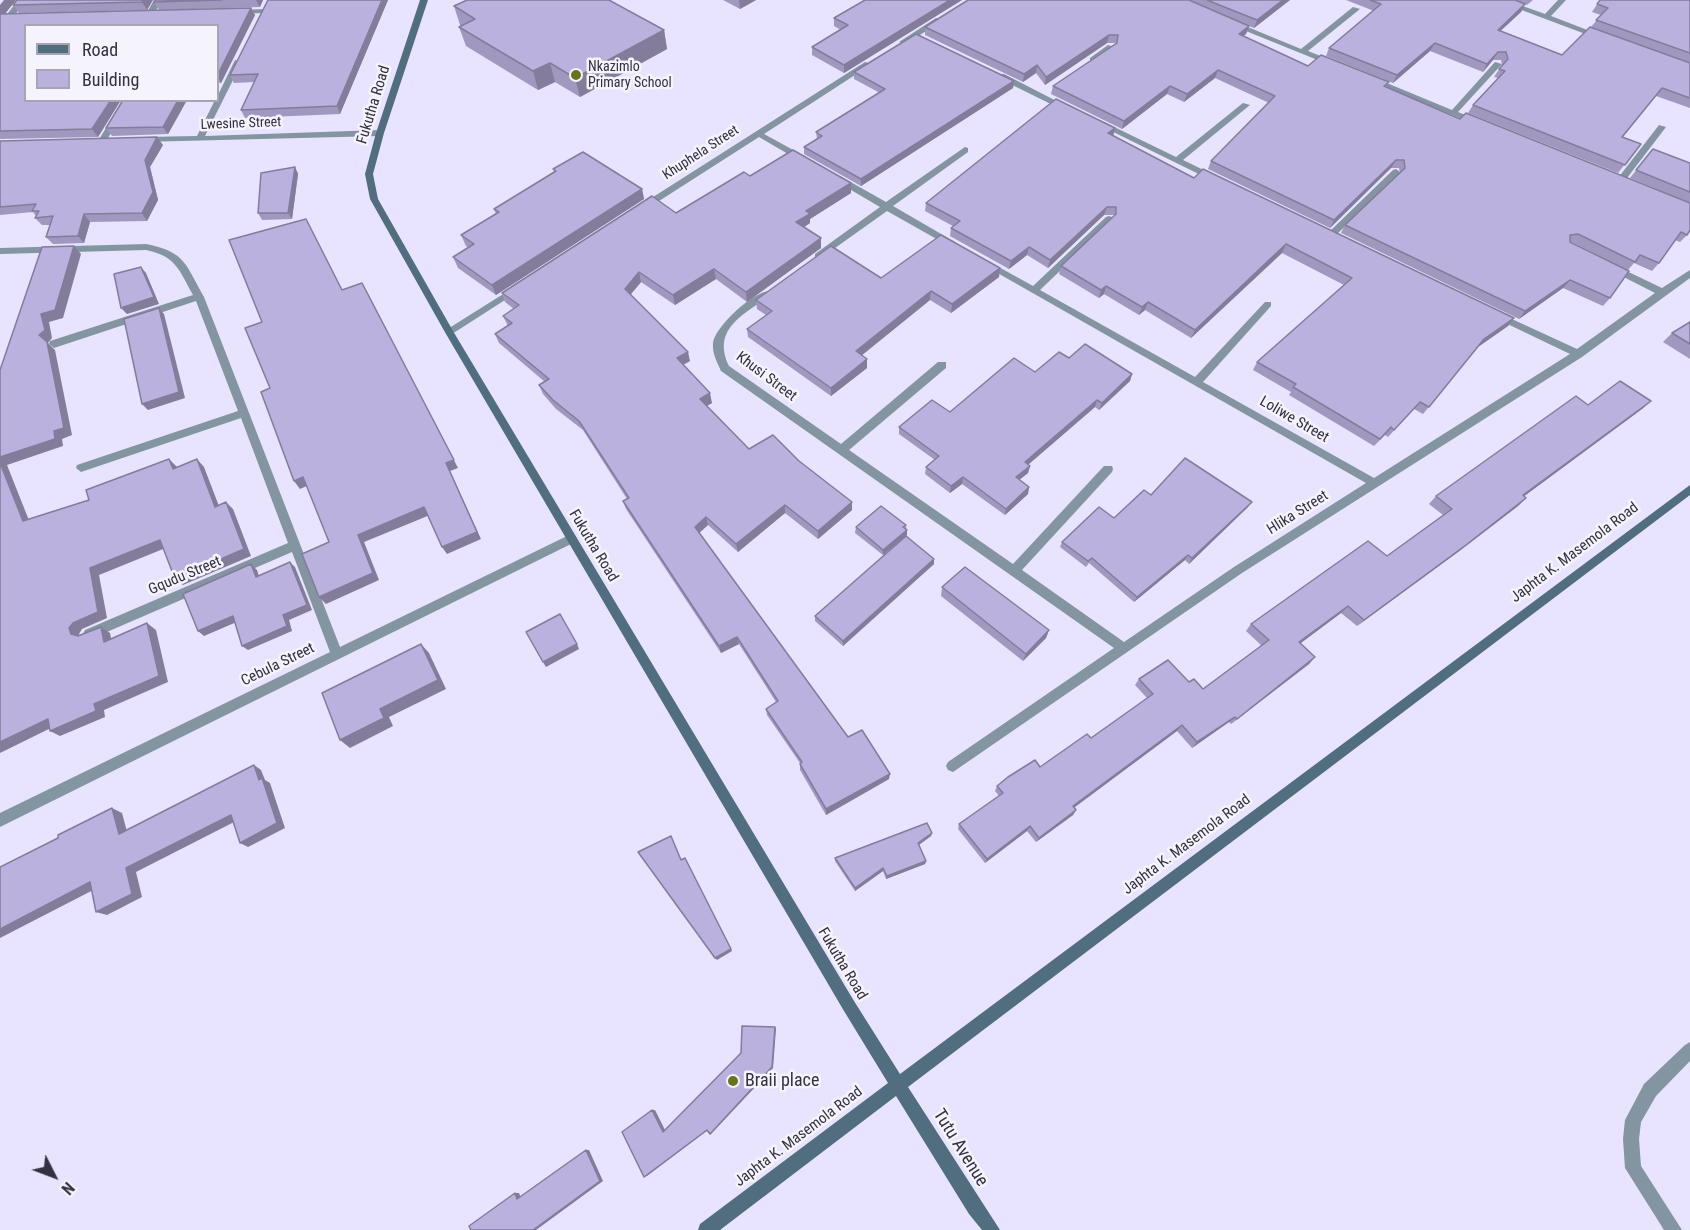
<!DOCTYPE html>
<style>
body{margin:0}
#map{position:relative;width:1690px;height:1230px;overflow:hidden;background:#e8e3ff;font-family:"Roboto Condensed",sans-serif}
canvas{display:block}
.legend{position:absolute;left:24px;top:24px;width:195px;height:78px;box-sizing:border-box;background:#f5f3fc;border:2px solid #a8a5b2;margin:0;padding:8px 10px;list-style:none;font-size:18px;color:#343042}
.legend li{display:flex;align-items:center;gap:12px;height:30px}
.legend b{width:30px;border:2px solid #a8a5b2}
.north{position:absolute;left:24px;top:1146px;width:60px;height:60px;-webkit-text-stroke:4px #f5f3fc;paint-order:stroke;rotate:132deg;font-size:16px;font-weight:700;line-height:24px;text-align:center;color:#343042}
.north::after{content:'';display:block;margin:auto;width:21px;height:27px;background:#343042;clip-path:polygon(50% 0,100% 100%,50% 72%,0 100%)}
</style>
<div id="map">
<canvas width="1690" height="1230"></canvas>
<ul class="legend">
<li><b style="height:8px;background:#516e7f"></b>Road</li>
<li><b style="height:16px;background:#bbb1de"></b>Building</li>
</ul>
<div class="north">N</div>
</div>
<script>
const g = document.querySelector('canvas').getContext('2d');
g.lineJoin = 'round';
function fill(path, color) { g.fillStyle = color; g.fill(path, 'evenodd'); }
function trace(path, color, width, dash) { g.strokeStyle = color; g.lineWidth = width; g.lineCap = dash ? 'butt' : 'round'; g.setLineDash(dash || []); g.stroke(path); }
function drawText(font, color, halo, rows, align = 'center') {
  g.font = font + ' "Roboto Condensed",sans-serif'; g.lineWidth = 5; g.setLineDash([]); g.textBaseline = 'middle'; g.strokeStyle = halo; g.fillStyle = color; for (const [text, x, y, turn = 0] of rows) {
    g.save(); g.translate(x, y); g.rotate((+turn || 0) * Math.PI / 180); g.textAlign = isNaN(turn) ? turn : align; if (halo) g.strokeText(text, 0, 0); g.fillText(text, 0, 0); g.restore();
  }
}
const street = new Path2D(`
 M 18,0 L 26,0 L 12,19 L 6,19 L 5,17 Z
 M 154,0 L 162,0 L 153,16 L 147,16 L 146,14 Z
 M 1495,0 L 1506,0 L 1545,14 L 1558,0 L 1566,0 L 1551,16 L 1603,36 L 1596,38 Z
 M 1353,7 L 1360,9 L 1308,51 L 1333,61 L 1333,65 L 1330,65 L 1231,25 L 1238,23 L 1301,49 Z
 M 266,9 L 266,13 L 263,13 L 237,14 L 233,12 L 237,10 Z
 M 936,18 L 943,20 L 906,44 L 899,42 Z
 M 1108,45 L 1115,47 L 1096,62 L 1090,62 L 1090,58 Z
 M 235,60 L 242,62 L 205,136 L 380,130 L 384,133 L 380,136 L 141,142 L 140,140 L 144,137 L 197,136 L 215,100 L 218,100 L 218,95 Z
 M 865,62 L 872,64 L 764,134 L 806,157 L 806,161 L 800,161 L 759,137 L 645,210 L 639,210 L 639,206 Z
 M 1495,62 L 1502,64 L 1458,112 L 1480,121 L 1481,123 L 1477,125 L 1370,81 L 1377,79 L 1452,110 Z
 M 998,74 L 1004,74 L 1070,108 L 1063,110 L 998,78 Z
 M 123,100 L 131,100 L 105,143 L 99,143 L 98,141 Z
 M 1243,103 L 1250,105 L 1183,160 L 1218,177 L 1219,179 L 1215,182 L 1097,124 L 1104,122 L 1176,157 Z
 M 1659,125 L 1666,127 L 1624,182 L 1618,182 L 1618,178 Z
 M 965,147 L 968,148 L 968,152 L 893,206 L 955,242 L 955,246 L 949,246 L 887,211 L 821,258 L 815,258 L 815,254 L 880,207 L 834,180 L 834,176 L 840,176 L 886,202 Z
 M 1396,169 L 1400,172 L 1399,174 L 1334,237 L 1328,237 L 1328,233 L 1393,170 Z
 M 1109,216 L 1112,217 L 1112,221 L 1040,290 L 1195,377 L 1265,302 L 1271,302 L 1271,306 L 1203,382 L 1374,478 L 1570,354 L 1495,318 L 1495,314 L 1501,314 L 1577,349 L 1655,293 L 1610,270 L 1610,266 L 1616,266 L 1662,288 L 1690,270 L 1690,278 L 1582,357 L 1242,573 L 953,772 L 948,770 L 946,766 L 948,762 L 1114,648 L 721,371 C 717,362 712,353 713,343 C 715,326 756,289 771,291 L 771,295 C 745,314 711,328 729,366 L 841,444 L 938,362 L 946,362 L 946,368 L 849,450 L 1013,564 L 1104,466 L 1112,466 L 1113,469 L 1112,472 L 1022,570 L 1124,642 L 1234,567 L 1366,483 L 980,263 L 982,261 L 988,261 L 1033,286 L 1106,217 Z
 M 146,244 C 186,252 185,264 204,297 L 340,647 L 567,536 L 575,536 L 577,539 L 575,542 L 0,827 L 0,813 L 330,652 L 292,552 L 93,638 L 89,639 L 85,638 L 83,634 L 85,630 L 288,543 L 241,418 L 81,472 L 76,468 L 77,465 L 238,411 L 196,301 L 54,348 L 49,344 L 50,341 L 193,295 C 179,270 176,256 146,250 L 0,254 L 0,248 Z
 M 516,286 L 519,287 L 519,291 L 452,334 L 446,334 L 446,330 Z
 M 1690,1042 L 1690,1061 L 1656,1096 L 1641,1122 L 1639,1139 L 1641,1166 L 1682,1230 L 1664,1230 L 1625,1168 L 1623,1139 L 1625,1120 L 1644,1084 L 1685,1045 Z`);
const secondary = new Path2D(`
 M 420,0 L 428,0 L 384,133 L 373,174 L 378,199 L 453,331 L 854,1001 L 900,1074 L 1690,485 L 1690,495 L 908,1087 L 1000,1230 L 982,1230 L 969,1214 L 896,1096 L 720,1230 L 698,1230 L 700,1224 L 888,1083 L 844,1011 L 446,334 L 370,199 L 365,174 L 376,133 Z`);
const wall = new Path2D(`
 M 17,0 L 153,0 L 147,10 L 19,13 L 13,5 Z
 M 155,0 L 263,0 L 260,7 L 159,10 L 154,2 Z
 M 388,0 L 340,114 L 245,118 L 241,110 L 254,82 L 234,83 L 230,75 Z
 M 723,0 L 756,0 L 740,9 Z
 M 865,0 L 962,0 L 844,73 L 812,55 L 812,47 L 841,30 L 834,26 L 834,18 Z
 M 968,0 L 1290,0 L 1254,28 L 1249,26 L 1246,34 L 1243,36 L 1308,66 L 1386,87 L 1687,235 L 1680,242 L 1675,240 L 1659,263 L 1652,271 L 1634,263 L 1628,270 L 1572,242 L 1570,242 L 1610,298 L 1603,306 L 1563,288 L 1519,319 L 1341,233 L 1345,225 L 1400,173 L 1399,168 L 1391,168 L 1330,228 L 1208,169 L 1211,161 L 1269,103 L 1215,78 L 1184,102 L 1167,94 L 1122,129 L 1051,94 L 1053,86 L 1116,43 L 1107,43 L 1045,85 L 1036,73 L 1023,82 L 925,35 L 925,27 Z
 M 1346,0 L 1533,0 L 1527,5 L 1525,4 L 1521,12 L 1500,31 L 1562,55 L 1591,27 L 1601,15 L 1592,12 L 1600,0 L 1690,0 L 1690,108 L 1656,96 L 1623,137 L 1641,144 L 1618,173 L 1468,113 L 1473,105 L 1498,78 L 1494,77 L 1502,65 L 1501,60 L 1493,60 L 1483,72 L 1430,51 L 1393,83 L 1326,56 L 1329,48 L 1374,11 Z
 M 454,6 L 664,30 L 667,49 L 580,97 L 555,82 L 538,90 L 466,46 L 459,27 L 461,26 L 460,25 Z
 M 251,8 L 255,15 L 221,83 L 218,83 L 218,26 L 26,26 L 121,100 L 98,137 L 0,139 L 0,14 Z
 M 854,72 L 1014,81 L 1013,88 L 861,186 L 804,154 L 804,147 L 817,139 L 816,132 L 880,93 L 854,79 Z
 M 187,100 L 168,134 L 112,136 L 106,128 Z
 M 1115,128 L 1113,136 L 1194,178 L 1514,318 L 1508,326 L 1478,347 L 1423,414 L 1414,409 L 1388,437 L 1385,435 L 1374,446 L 1289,395 L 1291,392 L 1253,370 L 1257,362 L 1344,285 L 1282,253 L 1191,338 L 1145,310 L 1139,315 L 1104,294 L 1099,298 L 1059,274 L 1061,266 L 1114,217 L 1114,215 L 1104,215 L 1048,268 L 1027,255 L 1009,269 L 950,236 L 951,228 L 953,226 L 925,211 L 926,203 Z
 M 0,141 L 163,145 L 150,167 L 158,200 L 147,221 L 90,222 L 84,243 L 53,244 L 46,237 L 50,225 L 42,225 L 35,218 L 36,216 L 33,212 L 0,215 Z
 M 1653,149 L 1690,163 L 1690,203 L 1630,178 Z
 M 295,167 L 298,174 L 292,219 L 262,220 L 258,213 Z
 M 553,169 L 642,189 L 644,199 L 496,295 L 458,268 L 453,257 L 469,248 L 466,246 L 461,235 L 496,214 L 494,209 L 554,172 Z
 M 750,176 L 851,193 L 810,219 L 810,223 L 804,227 L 821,248 L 747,302 L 716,279 L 675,305 L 641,282 L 630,295 L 690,361 L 683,365 L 712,403 L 706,406 L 749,449 L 799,461 L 852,510 L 818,539 L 785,513 L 738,552 L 708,525 L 699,533 L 848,737 L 889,779 L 826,815 L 800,770 L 800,763 L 767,715 L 766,709 L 776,702 L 739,644 L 721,653 L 626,509 L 623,501 L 627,499 L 583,430 L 556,409 L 543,394 L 539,385 L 545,382 L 499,343 L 495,334 L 508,326 L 503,316 L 514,309 L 505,302 L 502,293 L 676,213 Z
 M 1000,268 L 999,277 L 951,313 L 930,300 L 862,355 L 867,368 L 831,396 L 748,337 L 747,329 L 766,315 L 757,309 L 756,300 L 881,278 Z
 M 1690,322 L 1690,359 L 1663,342 L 1672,333 Z
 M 1069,358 L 1132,374 L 1130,381 L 1099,410 L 1095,407 L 1028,465 L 1030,466 L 1028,473 L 1019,480 L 1029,487 L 1028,494 L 1005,515 L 962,484 L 950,493 L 925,474 L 926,467 L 935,460 L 899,434 L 899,427 L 950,412 L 1035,372 Z
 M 1651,401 L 1642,409 L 1524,496 L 1526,498 L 1518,506 L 1458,552 L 1357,626 L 1341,613 L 1300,643 L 1315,657 L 1309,664 L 1231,724 L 1229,722 L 1192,748 L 1177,731 L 1074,808 L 1076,810 L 1073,815 L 1036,842 L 1027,831 L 985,863 L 958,829 L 959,824 L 999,796 L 995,791 L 997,786 L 1040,767 L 1091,738 L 1147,698 L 1135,685 L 1139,679 L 1189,682 L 1203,689 L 1262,646 L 1246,631 L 1251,624 L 1387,556 L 1443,515 L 1429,504 L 1436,496 L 1588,405 Z
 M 1151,495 L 1248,507 L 1189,564 L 1185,560 L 1134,602 L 1089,563 L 1086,567 L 1060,547 L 1062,542 L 1114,518 Z
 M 906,525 L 907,535 L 883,555 L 855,533 L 856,527 Z
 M 934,559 L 934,564 L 843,646 L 815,621 L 815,616 Z
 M 942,587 L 1049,630 L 1046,638 L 1023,661 L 941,596 Z
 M 932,833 L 931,836 L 919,845 L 926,861 L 925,864 L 886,879 L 883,871 L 855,891 L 835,861 L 835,858 Z`);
const shadedWall = new Path2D(`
 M 4,0 L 16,0 L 5,14 L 0,14 L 0,5 Z
 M 143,0 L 153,0 L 147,10 L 142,2 Z
 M 256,0 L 263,0 L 260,7 Z
 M 382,0 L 388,0 L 340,114 L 337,106 Z
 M 739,0 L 756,0 L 740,9 Z
 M 950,0 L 962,0 L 844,73 L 844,65 Z
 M 1283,0 L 1290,0 L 1254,28 L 1257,20 Z
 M 1525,4 L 1521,12 L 1493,38 L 1498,30 Z
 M 251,8 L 255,15 L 221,83 L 218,76 L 218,74 Z
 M 1249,26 L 1246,34 L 1236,42 L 1239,34 Z
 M 664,30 L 667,49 L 580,97 L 575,78 Z
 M 1109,35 L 1107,43 L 1045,85 L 1046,77 Z
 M 1435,43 L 1430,51 L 1393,83 L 1397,75 Z
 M 1498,52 L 1493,60 L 1483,72 L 1487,64 Z
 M 550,63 L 555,82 L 538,90 L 533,71 Z
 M 1037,65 L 1036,73 L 1023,82 L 1024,74 Z
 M 1218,70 L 1215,78 L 1184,102 L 1187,94 Z
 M 1014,81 L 1013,88 L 861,186 L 861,179 Z
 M 1170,86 L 1167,94 L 1122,129 L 1124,121 Z
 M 111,100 L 121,100 L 98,137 L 92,129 Z
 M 178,100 L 187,100 L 168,134 L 163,127 Z
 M 1115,128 L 1113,136 L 1108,133 Z
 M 157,137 L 163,145 L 150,167 L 158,200 L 147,221 L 142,213 L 145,160 Z
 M 1396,160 L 1391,168 L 1330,228 L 1334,220 Z
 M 295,167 L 298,174 L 292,219 L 288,213 Z
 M 851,183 L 851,193 L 810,219 L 810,223 L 797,232 L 796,222 L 806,211 Z
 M 642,189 L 644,199 L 496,295 L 492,285 Z
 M 1107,207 L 1104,215 L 1048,268 L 1050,260 Z
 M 84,214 L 90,222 L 84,243 L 78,236 Z
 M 821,238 L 821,248 L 747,302 L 746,292 Z
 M 1286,244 L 1282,253 L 1191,338 L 1195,330 Z
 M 74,246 L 81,254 L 63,318 L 49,322 L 52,338 L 48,343 L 55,350 L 72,435 L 62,439 L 63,446 L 7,465 L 32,528 L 23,521 L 0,463 L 0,457 L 41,314 Z
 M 1029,247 L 1027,255 L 1009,269 L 1011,261 Z
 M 141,267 L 146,273 L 159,304 L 127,314 L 121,308 Z
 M 1000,268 L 999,277 L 951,313 L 952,304 Z
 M 714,269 L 716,279 L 675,305 L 673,295 Z
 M 639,272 L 641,282 L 627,299 L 625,289 Z
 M 1570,280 L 1563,288 L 1519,319 L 1525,311 Z
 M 1106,286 L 1104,294 L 1099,298 L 1101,290 Z
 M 931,291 L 930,300 L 856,360 L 856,351 Z
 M 367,292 L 458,468 L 450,471 L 481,539 L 447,554 L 442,547 Z
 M 1148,302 L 1145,310 L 1139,315 L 1142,307 Z
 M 159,308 L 164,314 L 185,398 L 148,410 L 142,404 Z
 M 1514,318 L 1508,326 L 1478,347 L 1423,414 L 1484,339 Z
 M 688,352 L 690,361 L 679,367 L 677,358 Z
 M 867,359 L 867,368 L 831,396 L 831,388 Z
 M 1132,374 L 1130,381 L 1099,410 L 1102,403 Z
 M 710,393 L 712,403 L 702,409 L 700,399 Z
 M 1097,400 L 1095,407 L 1023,469 L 1025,462 Z
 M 1651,401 L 1642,409 L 1515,503 L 1523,495 Z
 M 169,459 L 177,467 L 180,477 L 173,469 Z
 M 197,459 L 204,467 L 222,514 L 215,507 Z
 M 1030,466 L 1028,473 L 1014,484 L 1016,477 Z
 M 303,477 L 309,485 L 300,489 L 294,481 Z
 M 963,477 L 962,484 L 950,493 L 951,486 Z
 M 1029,487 L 1028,494 L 1005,515 L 1006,509 Z
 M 1526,498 L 1518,506 L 1458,552 L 1357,626 L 1364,620 Z
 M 226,502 L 233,509 L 251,556 L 183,585 L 175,579 Z
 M 852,502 L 852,510 L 818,539 L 818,531 Z
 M 1252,502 L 1248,507 L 1189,564 L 1192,558 Z
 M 785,505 L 785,513 L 738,552 L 736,544 Z
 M 424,507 L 430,515 L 364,542 L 379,580 L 326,604 L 319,597 L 358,535 Z
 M 706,517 L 708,525 L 697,535 L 695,527 Z
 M 907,530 L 907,535 L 883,555 L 883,550 Z
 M 160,540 L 168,547 L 99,575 L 107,618 L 82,629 L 79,634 L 81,640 L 71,634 L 69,628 L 90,568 Z
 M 1188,555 L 1185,560 L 1134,602 L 1137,597 Z
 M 934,559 L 934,564 L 843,646 L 843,641 Z
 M 290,562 L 295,567 L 312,610 L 289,620 L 292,631 L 248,650 L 242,646 L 283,615 Z
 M 251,564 L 257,570 L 261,582 L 256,577 Z
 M 1348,606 L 1341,613 L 1293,649 L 1299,642 Z
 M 233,616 L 239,621 L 204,636 L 198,631 Z
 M 147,623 L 156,630 L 168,682 L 104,710 L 105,717 L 60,736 L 50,731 L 94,704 Z
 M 101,627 L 110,633 L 113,648 L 104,642 Z
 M 1049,630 L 1046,638 L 1023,661 L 1026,654 Z
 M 737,637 L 739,644 L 721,653 L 719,646 Z
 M 421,644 L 429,653 L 446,689 L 389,717 L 393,726 L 350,748 L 340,740 L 380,709 Z
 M 577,644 L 579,649 L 546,667 L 543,662 Z
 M 1315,657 L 1309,664 L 1231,724 L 1237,719 Z
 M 1235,717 L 1229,722 L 1192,748 L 1197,742 Z
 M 48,719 L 59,724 L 0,753 L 0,742 Z
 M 1182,725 L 1177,731 L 1069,811 L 1073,806 Z
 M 254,765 L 261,770 L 265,780 L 270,783 L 285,828 L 248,847 L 240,843 L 259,780 Z
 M 890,774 L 889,779 L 826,815 L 826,809 Z
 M 112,808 L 122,813 L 129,839 L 119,834 Z
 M 1076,810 L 1073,815 L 1036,842 L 1039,838 Z
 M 231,815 L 240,819 L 136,872 L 142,897 L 107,915 L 96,912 L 126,868 Z
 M 1030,826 L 1027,831 L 985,863 L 987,859 Z
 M 932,833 L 931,836 L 917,846 L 918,843 Z
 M 685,858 L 732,951 L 717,960 L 715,958 Z
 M 926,861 L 925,864 L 886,879 L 887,876 Z
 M 883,868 L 883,871 L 855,891 L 855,888 Z
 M 90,882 L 101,886 L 0,938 L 0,929 Z
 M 775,1027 L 776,1029 L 773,1068 L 711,1134 L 710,1134 Z
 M 652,1110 L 655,1110 L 666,1132 L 663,1132 Z
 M 707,1130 L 708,1130 L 647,1176 L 644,1177 Z
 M 586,1150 L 589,1150 L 603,1181 L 536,1230 L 533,1230 Z
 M 515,1193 L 519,1193 L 521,1198 L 517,1199 Z`);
const building = new Path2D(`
 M 17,0 L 143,0 L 142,2 L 13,5 Z
 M 155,0 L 222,0 L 154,2 Z
 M 268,0 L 382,0 L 337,106 L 241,110 L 258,74 L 230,75 Z
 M 467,0 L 609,0 L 664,30 L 575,78 L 550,63 L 533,71 L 459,27 L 475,19 L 454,6 Z
 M 865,0 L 950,0 L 844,65 L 812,47 L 848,25 L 834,18 Z
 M 968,0 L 1189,0 L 1249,26 L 1239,34 L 1308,66 L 1321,55 L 1389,82 L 1384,86 L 1460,119 L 1466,113 L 1690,203 L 1690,230 L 1687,235 L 1681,232 L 1659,263 L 1640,255 L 1635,262 L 1578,234 L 1570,235 L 1570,242 L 1629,271 L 1610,298 L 1570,280 L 1525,311 L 1345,225 L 1405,168 L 1404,160 L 1396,160 L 1334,220 L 1211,161 L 1275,96 L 1218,70 L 1187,94 L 1170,86 L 1124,121 L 1053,86 L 1117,43 L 1118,35 L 1109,35 L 1046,77 L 1037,65 L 1024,74 L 925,27 Z
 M 1207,0 L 1283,0 L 1257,20 Z
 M 1370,0 L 1515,0 L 1525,4 L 1498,30 L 1562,55 L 1590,27 L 1690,63 L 1690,98 L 1662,88 L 1622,137 L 1641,144 L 1625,165 L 1473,105 L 1505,71 L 1499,69 L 1508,59 L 1506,52 L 1498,52 L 1487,64 L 1435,43 L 1397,75 L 1329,48 L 1381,4 Z
 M 1600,0 L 1690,0 L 1690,53 L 1596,20 L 1608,8 L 1597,4 Z
 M 251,8 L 218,74 L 218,26 L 26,26 L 26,100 L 111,100 L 92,129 L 0,131 L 0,14 Z
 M 916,34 L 1014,81 L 861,179 L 804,147 L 822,136 L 816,132 L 885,89 L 854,72 Z
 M 1056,99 L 1115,128 L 1108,133 L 1194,178 L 1203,169 L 1514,318 L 1484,339 L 1429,407 L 1420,402 L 1394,430 L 1391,427 L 1380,439 L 1293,387 L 1296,384 L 1257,362 L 1352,278 L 1286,244 L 1195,330 L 1148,302 L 1142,307 L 1106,286 L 1101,290 L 1061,266 L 1116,214 L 1116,207 L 1107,207 L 1050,260 L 1029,247 L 1011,261 L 951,228 L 960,221 L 926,203 Z
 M 123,100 L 178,100 L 163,127 L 106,128 Z
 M 157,137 L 145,160 L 153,192 L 142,213 L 84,214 L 78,236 L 46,237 L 53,216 L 35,218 L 39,211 L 32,211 L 36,204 L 0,207 L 0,141 Z
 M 1653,149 L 1690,163 L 1690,192 L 1636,170 Z
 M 793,150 L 851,183 L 806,211 L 810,214 L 796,222 L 821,238 L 746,292 L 714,269 L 673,295 L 639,272 L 625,289 L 688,352 L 677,358 L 710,393 L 700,399 L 749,449 L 773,435 L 799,461 L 852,502 L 818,531 L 785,505 L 736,544 L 706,517 L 695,527 L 848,737 L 862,730 L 890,774 L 826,809 L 800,764 L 802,762 L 766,709 L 778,701 L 737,637 L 719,646 L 623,501 L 629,498 L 579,421 L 553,400 L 539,385 L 549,379 L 495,334 L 512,323 L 503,316 L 519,305 L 502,293 L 652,196 L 676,213 L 744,172 L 750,176 Z
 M 583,152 L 642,189 L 492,285 L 453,257 L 474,244 L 461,235 L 499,212 L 494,209 L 556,171 L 553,169 Z
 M 295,167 L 288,213 L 258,213 L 261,173 Z
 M 306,219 L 342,290 L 362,283 L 454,460 L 446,463 L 477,532 L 442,547 L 424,507 L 358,535 L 373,573 L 319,597 L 302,554 L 329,542 L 303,477 L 294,481 L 261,392 L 270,388 L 245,328 L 262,322 L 229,240 Z
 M 941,235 L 1000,268 L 952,304 L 931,291 L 856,351 L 867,359 L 831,388 L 747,329 L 772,311 L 756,300 L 831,246 L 881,278 Z
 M 74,246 L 55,310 L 41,314 L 45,330 L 39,335 L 47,342 L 64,428 L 54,431 L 55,439 L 0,457 L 0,370 L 42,247 Z
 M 141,267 L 154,297 L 121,308 L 114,274 Z
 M 159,308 L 179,392 L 142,404 L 124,319 Z
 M 1690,322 L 1690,344 L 1672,333 Z
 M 1085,344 L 1132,374 L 1102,403 L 1097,400 L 1025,462 L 1030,466 L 1016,477 L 1029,487 L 1006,509 L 963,477 L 951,486 L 926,467 L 939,456 L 899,427 L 932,400 L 950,412 L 1014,358 L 1035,372 L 1059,352 L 1069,358 Z
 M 1620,381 L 1651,401 L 1523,495 L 1526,498 L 1466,545 L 1364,620 L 1348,606 L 1299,642 L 1315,657 L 1237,719 L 1235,717 L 1197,742 L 1182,725 L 1073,806 L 1076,810 L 1039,838 L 1030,826 L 987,859 L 959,824 L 1003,793 L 997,786 L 1008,777 L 1035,760 L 1040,767 L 1087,734 L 1091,738 L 1153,694 L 1139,679 L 1168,660 L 1189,682 L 1194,679 L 1203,689 L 1269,640 L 1251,624 L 1368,541 L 1387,556 L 1452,509 L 1436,496 L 1576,396 L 1588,405 Z
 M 1185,458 L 1252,502 L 1192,558 L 1188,555 L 1137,597 L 1092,558 L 1088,561 L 1062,542 L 1099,507 L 1114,518 L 1144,490 L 1151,495 Z
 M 169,459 L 173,469 L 197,459 L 215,507 L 226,502 L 244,549 L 175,579 L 160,540 L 90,568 L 98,612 L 73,623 L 69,628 L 71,634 L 78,636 L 101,627 L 104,642 L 147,623 L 159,676 L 94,704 L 96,711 L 50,731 L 48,719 L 0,742 L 0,463 L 23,521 L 89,500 L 86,490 Z
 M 881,506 L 906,525 L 903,527 L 907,530 L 883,550 L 856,527 Z
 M 906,536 L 934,559 L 843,641 L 815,616 Z
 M 290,562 L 307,605 L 283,615 L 287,626 L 242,646 L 233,616 L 198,631 L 183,594 L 251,564 L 256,577 Z
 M 965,567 L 1049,630 L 1026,654 L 942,587 Z
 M 560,614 L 577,644 L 543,662 L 526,632 Z
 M 421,644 L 438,680 L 380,709 L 384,718 L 340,740 L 322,693 Z
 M 254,765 L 259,780 L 262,778 L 277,823 L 240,843 L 231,815 L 126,868 L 132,894 L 96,912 L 90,882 L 0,929 L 0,867 L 58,838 L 58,835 L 112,808 L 119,834 Z
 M 927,823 L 932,833 L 918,843 L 926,861 L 887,876 L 883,868 L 855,888 L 835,858 Z
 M 671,836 L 681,860 L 685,858 L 731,949 L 715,958 L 638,852 Z
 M 742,1026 L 775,1027 L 772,1067 L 710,1134 L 707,1130 L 644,1177 L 622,1132 L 652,1110 L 663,1132 L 741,1053 Z
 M 586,1150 L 600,1181 L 533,1230 L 471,1230 L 469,1226 L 515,1193 L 517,1199 Z`);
const markers = [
 [576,75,6,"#6a731b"],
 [733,1081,6,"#6a731b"]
];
const farPoinames = [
 ["Nkazimlo",588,67],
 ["Primary School",588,83]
];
const farStreetnames = [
 ["Lwesine Street",241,124,-2],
 ["Khuphela Street",701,153,-33]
];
const streetNames = [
 ["Fukutha Road",374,105,-73],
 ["Khusi Street",766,377,37],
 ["Loliwe Street",1294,420,30],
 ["Hlika Street",1298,513,-32],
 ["Fukutha Road",593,546,59],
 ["Japhta K. Masemola Road",1575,553,-37],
 ["Gqudu Street",185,576,-23],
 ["Cebula Street",278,665,-26],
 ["Japhta K. Masemola Road",1187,845,-37],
 ["Fukutha Road",842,964,59],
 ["Japhta K. Masemola Road",799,1137,-37]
];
const nearPoinames = [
 ["Braii place",745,1081]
];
const nearStreetnames = [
 ["Tutu Avenue",960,1148,58]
];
fill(street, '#8295a1');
fill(secondary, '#516e7f');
fill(wall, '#a198bf');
fill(shadedWall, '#837c9b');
fill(building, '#bbb1de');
trace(building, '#837c9b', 1.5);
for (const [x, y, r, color] of markers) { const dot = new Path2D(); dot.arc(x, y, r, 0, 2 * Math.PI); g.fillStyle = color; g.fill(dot); trace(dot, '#f5f3fc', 2); }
drawText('14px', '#343042', '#f5f3fc', farPoinames, 'left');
drawText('14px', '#343042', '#f5f3fc', farStreetnames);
drawText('15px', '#343042', '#f5f3fc', streetNames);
drawText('18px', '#343042', '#f5f3fc', nearPoinames, 'left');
drawText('18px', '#343042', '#f5f3fc', nearStreetnames);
</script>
